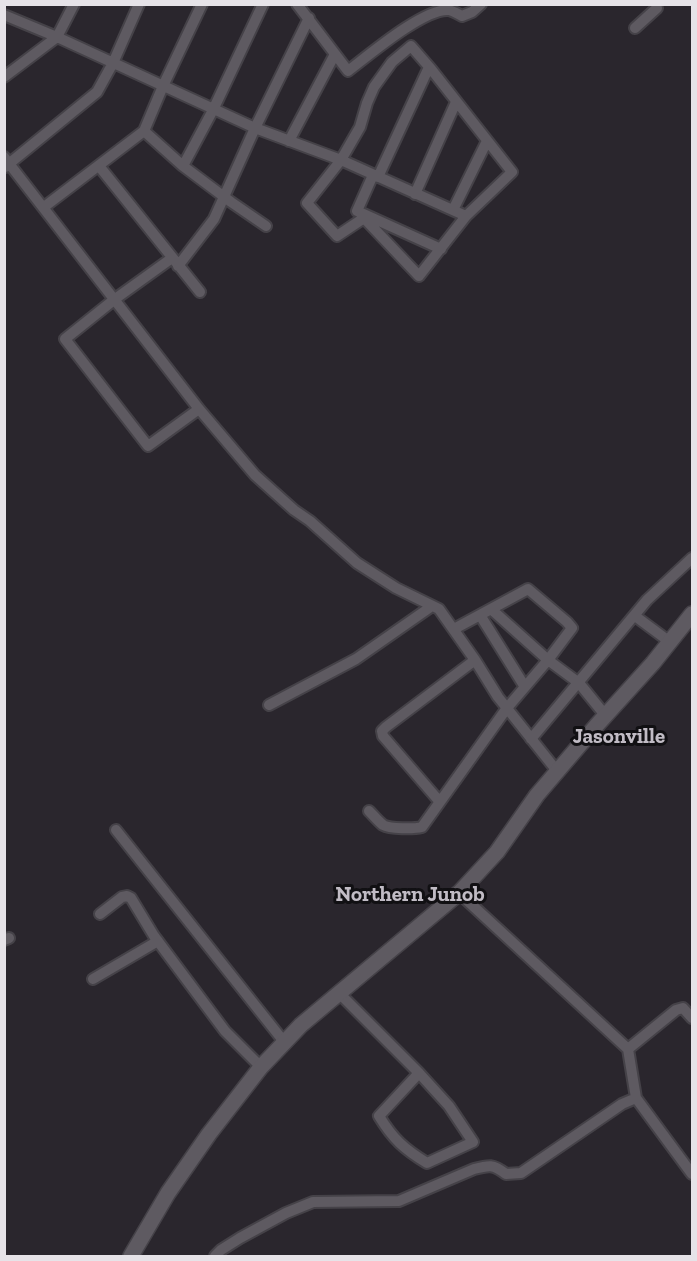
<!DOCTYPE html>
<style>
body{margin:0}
#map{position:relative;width:697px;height:1261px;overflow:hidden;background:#2a262d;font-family:"Zilla Slab",serif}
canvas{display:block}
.frame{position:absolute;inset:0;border:6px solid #e6e3e8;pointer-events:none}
</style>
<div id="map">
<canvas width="697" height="1261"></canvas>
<div class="frame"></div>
</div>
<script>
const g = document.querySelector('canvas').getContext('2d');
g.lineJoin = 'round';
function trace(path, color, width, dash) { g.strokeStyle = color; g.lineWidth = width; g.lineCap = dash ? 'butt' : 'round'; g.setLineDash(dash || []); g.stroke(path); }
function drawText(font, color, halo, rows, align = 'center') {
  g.font = font + ' "Zilla Slab",serif'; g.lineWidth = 6; g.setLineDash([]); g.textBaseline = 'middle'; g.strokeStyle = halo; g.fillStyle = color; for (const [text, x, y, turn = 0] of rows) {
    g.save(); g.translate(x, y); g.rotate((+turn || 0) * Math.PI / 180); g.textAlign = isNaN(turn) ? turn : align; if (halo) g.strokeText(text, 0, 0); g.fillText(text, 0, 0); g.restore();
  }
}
const street = new Path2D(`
 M 297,4 L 348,71 C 369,55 424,8 449,10 C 453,11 458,14 462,16 L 472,12 L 481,4
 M 4,15 L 57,37 L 255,128 L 341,160 L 466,216
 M 635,28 L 657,8
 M 4,77 L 57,37 L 74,4
 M 144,131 L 183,166 L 231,202 L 266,226
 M 289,141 L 335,54
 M 4,157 L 199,409 L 255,475 L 294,510 L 310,521 L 357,563 L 396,588 L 439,609 L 475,660 L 498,697 L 557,771
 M 99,166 L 200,292
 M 183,166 L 213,110 L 263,4
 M 5,167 L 97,92 L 113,63 L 139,4
 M 373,175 L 357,211 L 441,249
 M 378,177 L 429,67
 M 415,194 L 456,102
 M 44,207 L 144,131 L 163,86 L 202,4
 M 453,210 L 487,141
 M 364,218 L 419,276 L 466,216 L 512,172 L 431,69 L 411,46 L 392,62 L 374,87 L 367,103 L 360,127 L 341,160 L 307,203 L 337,236 L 367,216
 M 172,258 L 115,299 L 65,339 L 148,446 L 199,409
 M 178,266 L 214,219 L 255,128 L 309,18
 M 491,609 L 548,660 L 579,683 L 605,715
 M 480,615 L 525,687
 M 635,616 L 670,642
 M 269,705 L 356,659 L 432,606
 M 531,739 L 647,600 L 692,558
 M 440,802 L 383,736 L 382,731 L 386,727 L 475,660
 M 369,811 C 373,815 378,821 383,825 C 390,829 414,829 422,827 L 507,708 L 548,660 L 572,628 L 567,622 L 528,589 L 454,629
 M 116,830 L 285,1043
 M 459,893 L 628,1049 L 636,1098 L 692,1174
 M 100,914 L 122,897 L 127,896 L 131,898 L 154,936 L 225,1031 L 261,1067
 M 4,940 L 9,938
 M 93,979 L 158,941
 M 339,993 L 419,1073 L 449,1106 L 473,1142 L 427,1163 C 404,1149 393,1139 379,1116 L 419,1073
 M 628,1049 L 676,1010 L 683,1008 L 692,1018
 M 215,1256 L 221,1250 L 240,1238 L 286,1213 L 313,1202 L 399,1201 L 474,1169 C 489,1165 493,1164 506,1174 L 521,1173 L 622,1104 L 636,1098`);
const secondary = new Path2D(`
 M 131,1256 L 168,1193 L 209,1134 L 261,1067 L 301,1025 L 459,893 L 497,852 L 537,795 L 596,726 L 653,663 L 692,614`);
const neighbourhoodNames = [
 ["Jasonville",619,737],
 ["Northern Junob",410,895]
];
trace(street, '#454248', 14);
trace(secondary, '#454248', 18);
trace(street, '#5e5a61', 10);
trace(secondary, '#5e5a61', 15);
drawText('bold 21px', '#c1bcc5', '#111013', neighbourhoodNames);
</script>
